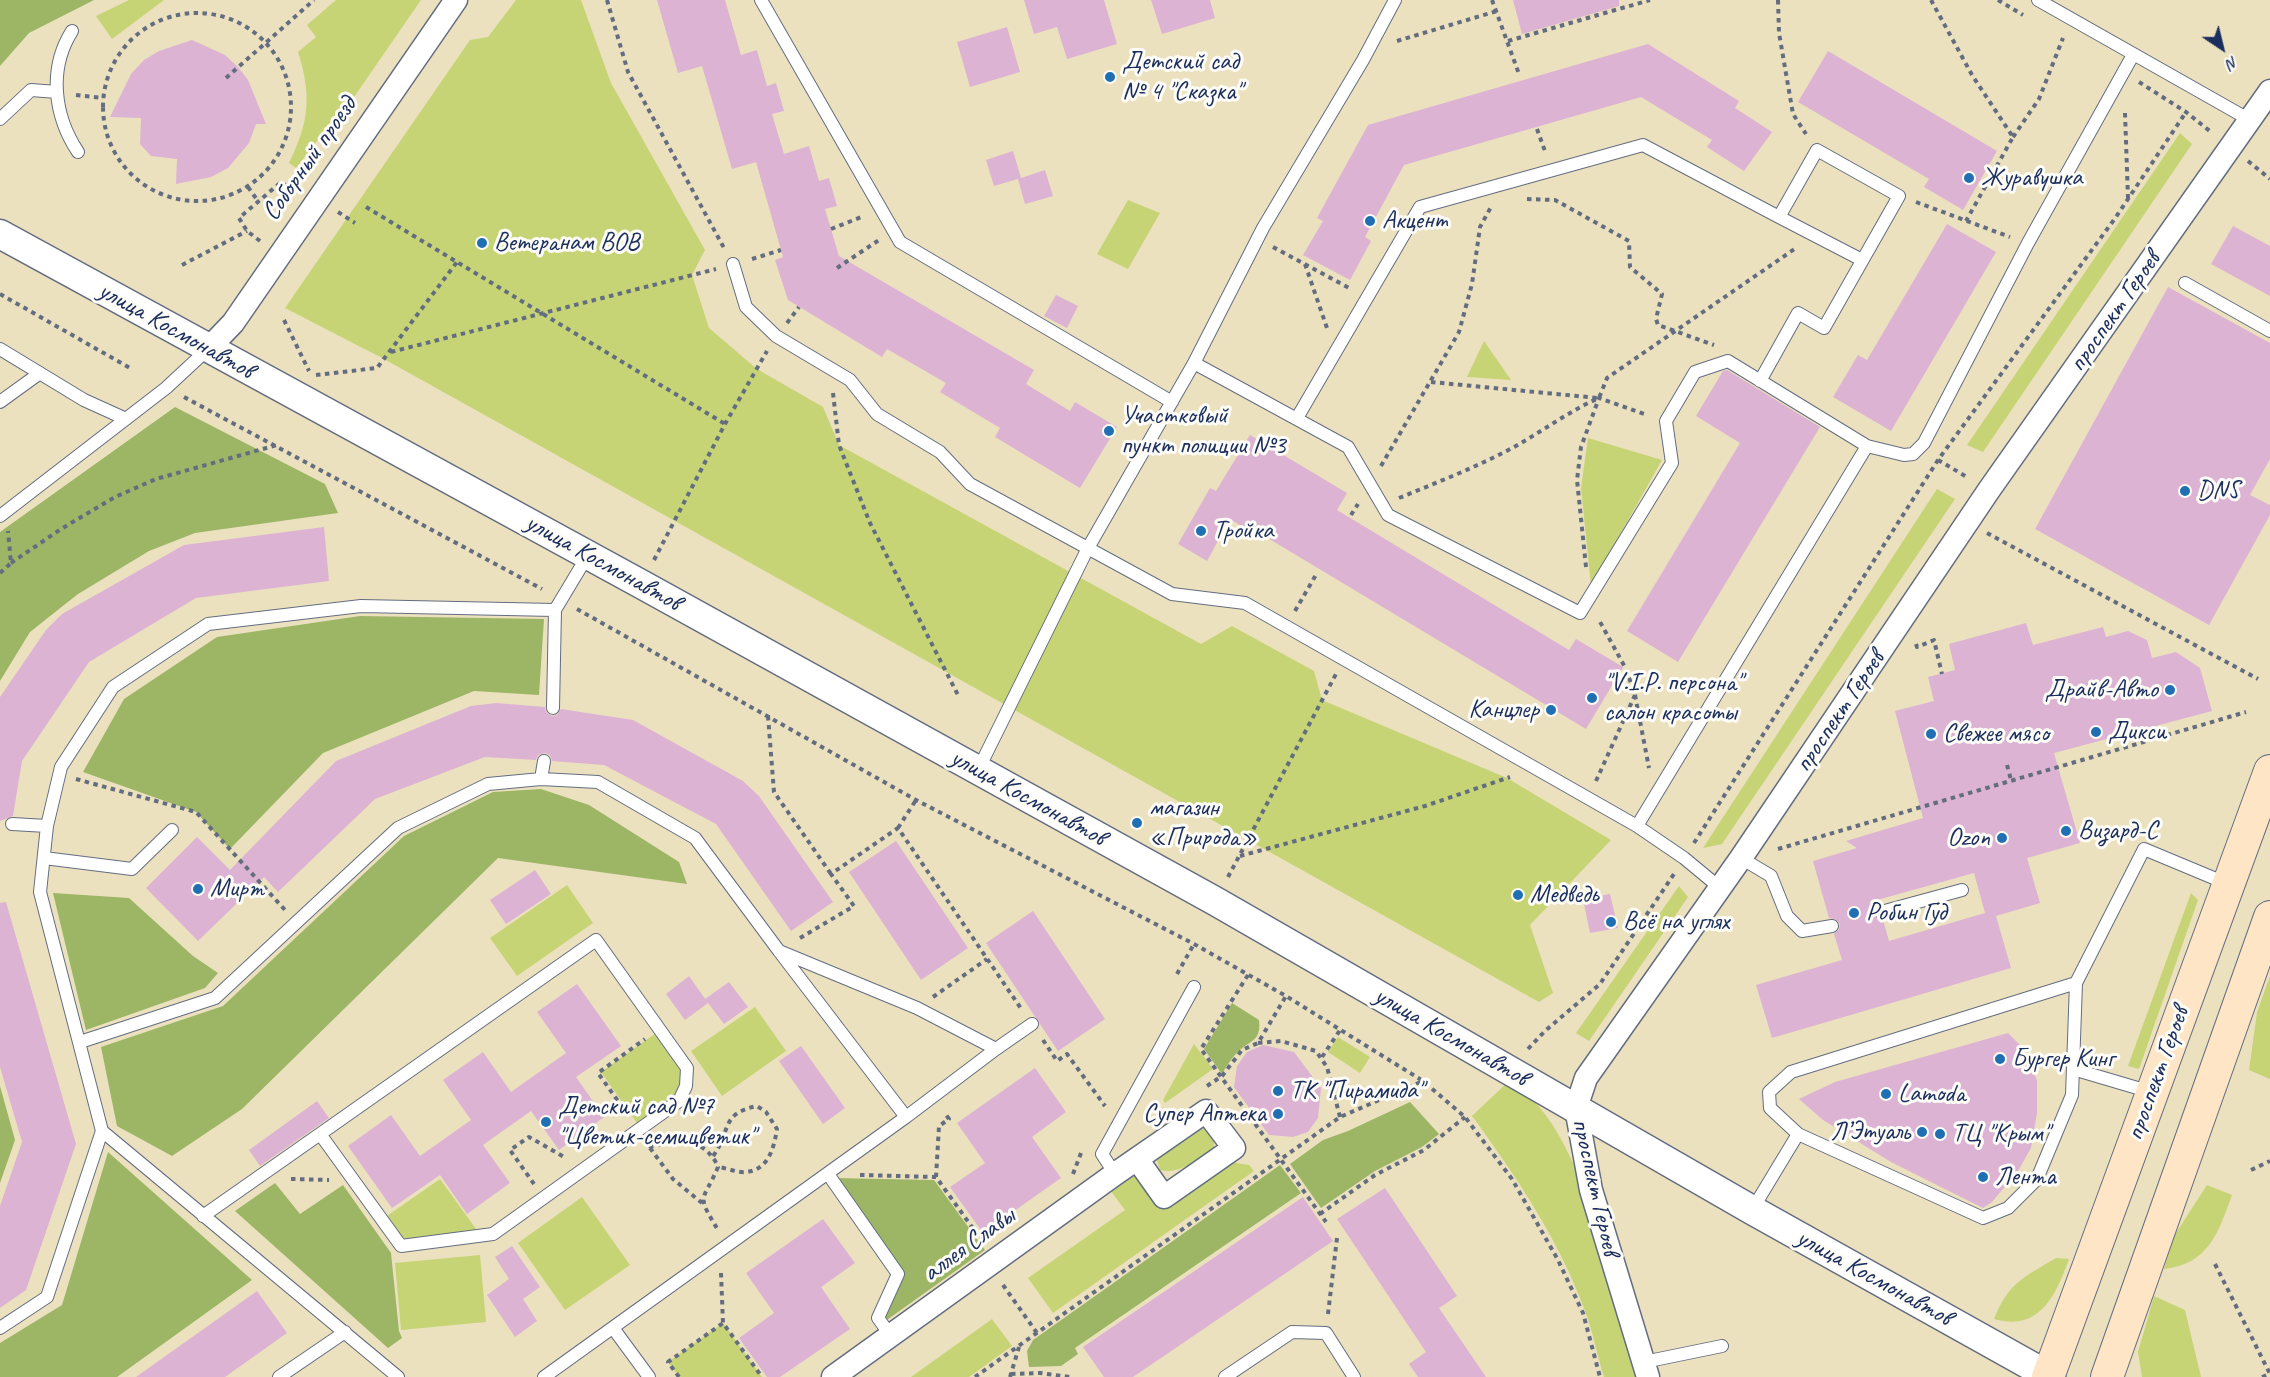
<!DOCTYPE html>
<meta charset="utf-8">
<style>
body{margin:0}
#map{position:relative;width:2270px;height:1377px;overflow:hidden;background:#ece1bf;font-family:Caveat,sans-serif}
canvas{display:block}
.north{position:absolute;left:2192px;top:18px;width:60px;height:60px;-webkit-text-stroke:4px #fdfcf7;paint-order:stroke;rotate:145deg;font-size:16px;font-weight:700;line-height:24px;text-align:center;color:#1b2f5e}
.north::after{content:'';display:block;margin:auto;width:21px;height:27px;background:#1b2f5e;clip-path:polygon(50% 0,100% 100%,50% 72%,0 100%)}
</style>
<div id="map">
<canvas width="2270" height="1377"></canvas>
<div class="north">N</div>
</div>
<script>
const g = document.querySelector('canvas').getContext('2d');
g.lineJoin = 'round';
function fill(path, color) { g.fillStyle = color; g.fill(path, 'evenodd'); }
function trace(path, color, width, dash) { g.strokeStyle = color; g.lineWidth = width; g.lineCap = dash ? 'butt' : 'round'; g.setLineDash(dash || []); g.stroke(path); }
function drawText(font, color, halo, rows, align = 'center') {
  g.font = font + ' Caveat,sans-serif'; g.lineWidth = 6; g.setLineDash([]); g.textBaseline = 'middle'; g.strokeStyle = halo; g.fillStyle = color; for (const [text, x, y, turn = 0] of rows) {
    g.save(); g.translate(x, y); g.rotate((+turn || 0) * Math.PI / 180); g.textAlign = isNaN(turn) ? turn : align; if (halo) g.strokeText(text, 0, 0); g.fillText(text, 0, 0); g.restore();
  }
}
const green = new Path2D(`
 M 129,0 L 164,0 L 112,39 L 96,16 Z
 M 336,0 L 421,0 L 332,129 L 328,127 L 296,168 L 289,163 C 309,122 312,96 298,52 L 316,37 L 307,25 Z
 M 516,0 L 581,0 L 611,83 L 705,250 L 692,275 L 709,328 L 757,369 L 823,407 L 839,445 L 1201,644 L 1232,626 L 1314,671 L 1322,700 L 1507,778 L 1611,840 L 1530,925 L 1553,993 L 1539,1002 L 384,359 L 285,308 L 470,40 L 488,37 Z
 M 2180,133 L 2192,144 L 1983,452 L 1967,445 Z
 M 1128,200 L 1160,213 L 1128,269 L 1097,254 Z
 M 1484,341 L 1511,380 L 1467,377 Z
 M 1588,438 L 1662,460 L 1591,586 L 1581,488 Z
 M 1937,489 L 1955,499 L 1722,844 L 1703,848 Z
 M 567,885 L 593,923 L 517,976 L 490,938 Z
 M 1679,886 L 1688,897 L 1589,1041 L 1576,1033 Z
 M 2191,893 L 2198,900 L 2139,1069 L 2128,1066 Z
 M 2270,976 L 2270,1079 L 2249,1070 L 2257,1012 Z
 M 755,1007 L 786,1051 L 722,1096 L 691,1051 Z
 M 659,1031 L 685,1069 L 677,1100 L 639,1126 L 601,1072 Z
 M 1338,1037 L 1370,1057 L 1360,1073 L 1328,1052 Z
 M 1194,1044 L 1213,1069 L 1165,1103 L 1163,1100 Z
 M 1510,1080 C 1544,1105 1558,1131 1576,1169 L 1638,1377 L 1604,1377 C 1597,1355 1593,1332 1585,1311 C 1559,1240 1516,1176 1472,1116 Z
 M 1201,1127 L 1214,1136 L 1214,1147 L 1210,1152 C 1197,1161 1176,1175 1160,1170 L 1156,1157 Z
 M 1224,1161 L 1249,1165 L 1254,1171 L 1053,1313 L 1028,1278 L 1125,1210 L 1107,1186 L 1135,1165 L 1164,1204 Z
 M 440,1179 L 479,1233 L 402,1244 L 384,1218 Z
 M 2207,1185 L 2232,1195 C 2218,1233 2209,1264 2164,1269 L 2174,1236 Z
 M 582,1197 L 630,1265 L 565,1310 L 518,1243 Z
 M 480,1255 L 486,1322 L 401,1330 L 395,1263 Z
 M 2056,1258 L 2069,1259 C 2056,1295 2040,1332 1994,1319 C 2009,1282 2023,1278 2056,1258 Z
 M 2154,1296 L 2185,1310 L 2201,1377 L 2142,1377 L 2138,1352 Z
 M 992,1319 L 1012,1346 L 969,1377 L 911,1377 Z
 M 723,1323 L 762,1377 L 679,1377 L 668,1362 Z`);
const forest = new Path2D(`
 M 0,0 L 94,0 L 29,33 L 0,66 Z
 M 175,407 L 325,484 L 338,513 L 195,533 L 149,551 L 78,594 L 30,632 L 0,681 L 0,532 Z
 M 360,616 L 544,619 L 539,695 L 474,691 L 323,753 L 230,849 L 196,812 L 83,772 L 124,699 L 217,637 Z
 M 541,789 L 589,805 L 679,862 L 687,884 L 498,858 L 242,1109 L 172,1156 L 117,1126 L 101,1047 L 223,1006 L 404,836 L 493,792 Z
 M 53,893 L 129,898 L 193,956 L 218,973 L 205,988 L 86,1030 Z
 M 1232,1003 L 1259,1020 C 1261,1040 1253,1039 1240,1050 C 1233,1056 1227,1065 1222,1074 L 1204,1049 Z
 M 0,1086 L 15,1140 L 0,1183 Z
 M 1410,1102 L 1439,1134 L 1422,1147 L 1375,1171 L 1321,1208 L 1290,1164 L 1323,1140 L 1348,1131 Z
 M 108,1152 L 252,1280 L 117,1377 L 0,1377 L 0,1343 L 62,1305 Z
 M 1280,1165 L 1301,1193 L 1075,1348 L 1078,1354 L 1061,1366 L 1029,1367 L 1027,1351 L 1033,1340 Z
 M 834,1178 L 934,1180 L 985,1250 L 884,1322 L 881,1318 L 900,1274 Z
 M 275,1183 L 300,1214 L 343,1185 L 391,1253 L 399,1331 L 402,1338 L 388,1348 L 235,1211 Z`);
const building = new Path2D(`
 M 657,0 L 725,0 L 741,55 L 757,50 L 767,86 L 776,83 L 784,111 L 772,114 L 784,154 L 809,146 L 819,181 L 829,178 L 837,206 L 825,209 L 839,256 L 1034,370 L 1026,384 L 1070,411 L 1075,402 L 1117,427 L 1080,488 L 995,437 L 1000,428 L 940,392 L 946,383 L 887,349 L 882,357 L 788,300 L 775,260 L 783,257 L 756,162 L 732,169 L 702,66 L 678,73 Z
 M 1024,0 L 1104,0 L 1117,44 L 1067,59 L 1057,27 L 1034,34 Z
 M 1151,0 L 1210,0 L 1215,18 L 1162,34 Z
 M 1513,0 L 1619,0 L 1619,6 L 1522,34 Z
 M 1007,27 L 1020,72 L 970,87 L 957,42 Z
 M 192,40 L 225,55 L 238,67 L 248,80 L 266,124 L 256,124 L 249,143 L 228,168 L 211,177 L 176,184 L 177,159 L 151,156 L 140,144 L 141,118 L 110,117 L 131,74 L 144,60 L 159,51 Z
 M 1648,44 L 1739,101 L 1735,108 L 1772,132 L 1744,171 L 1707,147 L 1712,140 L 1641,97 L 1404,165 L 1365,237 L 1371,241 L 1350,280 L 1303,255 L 1323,221 L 1317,218 L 1368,125 Z
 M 1828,51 L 1997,151 L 1963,210 L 1924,187 L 1929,179 L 1798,102 Z
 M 1013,151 L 1021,178 L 994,186 L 986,160 Z
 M 1045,170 L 1053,196 L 1025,204 L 1018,179 Z
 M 1947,224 L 1996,252 L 1891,431 L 1833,397 L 1858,355 L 1867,360 Z
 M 2233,226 L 2270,246 L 2270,296 L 2211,264 Z
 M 2168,287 L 2270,343 L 2270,459 L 2250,495 L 2270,505 L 2270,515 L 2209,625 L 2035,529 Z
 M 1056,295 L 1078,306 L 1067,328 L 1044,316 Z
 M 1727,370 L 1820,427 L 1678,662 L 1627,631 L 1740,443 L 1696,416 L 1723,371 Z
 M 1250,435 L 1347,493 L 1337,510 L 1569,650 L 1576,639 L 1623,667 L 1586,729 L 1266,537 L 1264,540 L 1230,519 L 1207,561 L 1178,544 L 1210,488 L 1216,491 Z
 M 324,527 L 329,581 L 196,598 L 89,662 L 22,761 L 13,816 L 0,821 L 0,697 L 46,630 L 62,614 L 184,545 Z
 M 2026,623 L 2033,645 L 2103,627 L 2106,637 L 2128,631 L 2147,640 L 2152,658 L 2176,652 L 2200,668 L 2212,711 L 2054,753 L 2080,843 L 2027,858 L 2040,903 L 1996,916 L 2011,968 L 1772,1038 L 1756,985 L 1842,960 L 1834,934 L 1839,929 L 1840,924 L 1835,919 L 1829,918 L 1813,861 L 1857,848 L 1846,841 L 1923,818 L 1895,711 L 1934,701 L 1928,677 L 1955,670 L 1949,644 ZM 1974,873 L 1985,913 L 1889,941 L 1883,920 L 1873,915 L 1873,909 L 1878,904 L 1877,900 Z
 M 496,703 L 545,707 L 546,712 L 552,716 L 557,715 L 561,709 L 633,720 L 743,781 L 759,796 L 833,902 L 791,931 L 716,824 L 604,765 L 552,761 L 550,755 L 545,753 L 538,755 L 536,760 L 485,757 L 375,799 L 278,892 L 264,877 L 198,941 L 146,888 L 197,837 L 230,870 L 336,761 L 471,706 Z
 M 896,841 L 968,948 L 921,980 L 849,872 Z
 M 535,870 L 551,894 L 506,924 L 490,900 Z
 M 1610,894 L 1618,928 L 1590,933 L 1583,899 Z
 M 6,902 L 76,1144 L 26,1290 L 0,1308 L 0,1206 L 22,1142 L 0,1067 L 0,903 Z
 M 1033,911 L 1105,1019 L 1058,1051 L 986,943 Z
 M 689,976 L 708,1003 L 685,1020 L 666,994 Z
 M 729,982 L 748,1007 L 724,1024 L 705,999 Z
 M 577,984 L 621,1046 L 576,1077 L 604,1117 L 559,1150 L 531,1111 L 483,1145 L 510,1183 L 467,1214 L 440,1175 L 392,1208 L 348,1146 L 391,1115 L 420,1156 L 471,1120 L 443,1080 L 483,1052 L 511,1092 L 566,1053 L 537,1012 Z
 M 2008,1033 L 2021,1046 L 2037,1080 L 2037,1113 L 2031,1148 L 2018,1171 L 1992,1202 L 1983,1208 L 1891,1162 L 1823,1120 L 1799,1099 L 1835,1082 Z
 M 1263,1045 L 1294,1052 L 1321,1088 L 1318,1118 L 1308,1132 L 1293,1137 L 1269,1135 L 1234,1087 L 1237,1066 L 1247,1052 Z
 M 801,1046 L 845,1108 L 823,1124 L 779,1061 Z
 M 1035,1068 L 1066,1112 L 1032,1137 L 1061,1178 L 983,1233 L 950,1187 L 985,1163 L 957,1123 Z
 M 317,1101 L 329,1118 L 260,1166 L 249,1150 Z
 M 1385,1188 L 1457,1296 L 1439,1308 L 1486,1377 L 1418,1377 L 1409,1364 L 1426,1352 L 1337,1219 Z
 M 1303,1197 L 1333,1241 L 1133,1377 L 1104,1377 L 1083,1347 Z
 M 823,1219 L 855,1263 L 821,1287 L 850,1329 L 780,1377 L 767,1377 L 739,1338 L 774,1313 L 746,1273 Z
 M 512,1246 L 540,1287 L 523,1299 L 537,1321 L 515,1337 L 487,1295 L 509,1279 L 495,1257 Z
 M 257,1291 L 287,1333 L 225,1377 L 136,1377 Z`);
const path = new Path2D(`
 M 607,0 L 628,72 L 724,248
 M 1492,0 L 1519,74
 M 1778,0 L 1779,33 L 1793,114 L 1806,134
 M 1931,0 L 1972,75 L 2013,137 L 1966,221
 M 1998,0 L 2023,15
 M103 107a94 94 0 1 1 188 0a94 94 0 1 1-188 0Z
 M 1397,41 L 1497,11
 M 1508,41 L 1650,0
 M 226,78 L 314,0
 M 2139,82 L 2186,112 L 2211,132
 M 76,95 L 103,98
 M 2125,113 L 2128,198
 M 1537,129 L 1546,154
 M 2013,137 L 2039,99 L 2063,38
 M 2248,161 L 2270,179
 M 248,187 L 258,201
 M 1527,199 L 1555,200 L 1629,241 L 1630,267 L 1662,294 L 1656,319 L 1658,325 L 1714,345
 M 1916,202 L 2010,237
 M 366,207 L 725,424
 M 338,212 L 355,223
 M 831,229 L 864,216
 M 260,241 L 247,231 L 239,218 L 280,183 L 297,189
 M 1273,247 L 1351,289
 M 752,259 L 781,250
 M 1305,264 L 1327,328
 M 182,265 L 247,231
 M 837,268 L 879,240
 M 0,294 L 130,368
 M 284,320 L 309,371
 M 787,323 L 799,307
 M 391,352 L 716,269
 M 316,375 L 377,368 L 457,262
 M 1431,382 L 1598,398
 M 833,393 L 839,445 L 870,523 L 959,697
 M 184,397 L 542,589
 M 1938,460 L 1967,477
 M 1381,466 L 1459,332 L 1472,284 L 1480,227 L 1491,207
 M 1399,498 C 1438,482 1477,467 1514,447 C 1543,431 1569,411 1599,398 L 1607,378 L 1796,248
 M 1351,515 L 1358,504
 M 1987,533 L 2258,679
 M 654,560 L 725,424 L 767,351
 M 11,563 L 61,529 L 115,497 L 156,479 L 277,445
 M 1586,567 L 1577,480 L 1581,447 L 1599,398 L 1647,415
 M 0,573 L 11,563 L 8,531
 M 577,609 L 916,800 L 1194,944 L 1286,996 L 1423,1081 L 1465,1117 L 1512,1179 L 1558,1260 L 1583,1313 L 1600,1377
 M 1295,611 L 1317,573
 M 1916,644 L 1917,647 L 1934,640 L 1942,674
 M 1635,695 L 1649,768
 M 768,716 L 774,792 L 831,874
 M 2007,765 L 2011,780
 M 76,779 L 196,812 L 285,910
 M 1596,781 L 1635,695 L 1626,669 L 1599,620
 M 898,828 L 916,800
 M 1694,843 L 1938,460 L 2116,217 L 2186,112
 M 1778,849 L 2246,712
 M 1240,856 L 1425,806 L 1510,777
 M 1228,877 L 1336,674
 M 800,938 L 854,906 L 831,874 L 898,828 L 1022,1010
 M 1177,974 L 1194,944
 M 1248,975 L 1201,1049 L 1326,1222
 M 933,997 L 987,959
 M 1043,1040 L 1057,1061 L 1067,1054 L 1105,1106
 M 1258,1043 L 1281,1041 L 1316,1051 L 1327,1067 L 1340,1117
 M 1528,1049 L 1545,1031 L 1600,984 L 1674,874
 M 1322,1057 L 1340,1030
 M 1207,1086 L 1222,1076 L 1242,1050 L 1258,1043 L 1286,996
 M 628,1115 L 598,1073 L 645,1039
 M 649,1146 C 656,1148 667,1141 676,1140 C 693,1138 712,1151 718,1167 C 703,1203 695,1192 718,1230
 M 650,1148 L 673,1179 L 702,1203
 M 713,1156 C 732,1131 719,1114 757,1106 L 766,1112 L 777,1129 C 774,1147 769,1170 746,1172 C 738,1173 727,1168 718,1167
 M 2251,1170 L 2270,1161
 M 1073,1174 L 1081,1153
 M 860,1175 L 936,1177 L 982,1241
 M 936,1177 L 939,1126 L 949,1119 L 944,1112
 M 291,1179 L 329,1180
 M 534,1184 L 510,1150 L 529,1137 L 566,1158
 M 1320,1214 L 1375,1175 L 1424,1150 L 1465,1117
 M 2215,1264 L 2270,1374
 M 721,1273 L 723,1323 L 762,1377
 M 1003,1285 L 1037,1333
 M 1328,1314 L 1337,1238
 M 1011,1374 L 1040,1373 L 1070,1377
 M 679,1377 L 668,1362 L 723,1323
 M 975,1377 L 1340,1117 L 1423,1081
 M 1010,1377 L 1019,1347
 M 2262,1377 L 2270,1374`);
const service = new Path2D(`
 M 761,0 L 900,242 L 1172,402
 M 2038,0 L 2250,120
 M 72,31 C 48,69 54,116 78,152
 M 0,119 L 31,90 L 57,92
 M 1779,217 L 1862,260
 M 733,264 L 746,307 L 776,336 L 850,380 L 877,414 L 940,452 L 970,484 L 1172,594 L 1245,603 L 1637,826 L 1684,858 L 1719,887
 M 2185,283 L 2270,331
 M 0,349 L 84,400 L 126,419
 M 1194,363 L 1348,447 L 1388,515 L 1580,613 L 1672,463 L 1666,421 L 1695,372 L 1728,361 L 1867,446 L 1904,455 L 1913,454 L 1924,443 L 2028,243 L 2133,55
 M 0,402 L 40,373
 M 1297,418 L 1420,207 L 1643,145 L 1779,217 L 1817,150 L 1899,196 L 1824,328 L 1798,313 L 1760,381
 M 0,516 L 166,388 L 208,349
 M 553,708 L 555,610 L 588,555
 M 978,770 L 1088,548 L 1194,363 L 1263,228 L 1363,60 L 1395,0
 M 541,779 L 544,761
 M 12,824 L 47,826
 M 1637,826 L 1867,446
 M 44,858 L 132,869 L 172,830
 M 1741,858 L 1771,876 L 1787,916 L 1802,931 L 1832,926
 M 1881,912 L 1962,890
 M 596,940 L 687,1068 L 686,1086 L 679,1101 L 493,1234 L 401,1246 L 320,1134 Z
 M 80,1042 L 215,998 L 398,828 L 488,784 L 541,779 L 598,782 L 695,838 L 779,951 L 917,1008 L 996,1049 L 1032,1024
 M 2073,1069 L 2151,1092
 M 906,1117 L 996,1049
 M 102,1131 L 398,1377
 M 1798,1134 L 1983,1218 L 2008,1208 L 2037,1179 L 2072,1095 L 2076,983 L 2144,849 L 2228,884
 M 828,1174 L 898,1274 L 878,1318 L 891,1336
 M 1115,1174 L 1102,1154 L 1194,987
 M 1752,1210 L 1798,1134 L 1770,1108 L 1769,1092 L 1791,1072 L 2076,983
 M 203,1216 L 320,1134
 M 0,1328 L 47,1297 L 102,1131 L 40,892 L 47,826 L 61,767 L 113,687 L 208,624 L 361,606 L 555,610
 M 613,1328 L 649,1377
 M 1644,1362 L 1722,1346
 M 279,1377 L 345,1332
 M 544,1377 L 906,1117 L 779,951
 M 1225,1377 L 1292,1332 L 1326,1333 L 1354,1377`);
const minor = new Path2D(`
 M 208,349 L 233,323 L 456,0
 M 833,1377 L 1115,1174 L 1206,1111 L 1234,1148 L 1164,1197 L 1137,1159
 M 1648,1377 L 1591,1190 L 1576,1108 L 1586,1078 L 1741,858 L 1989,490 L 2270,91`);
const tertiary = new Path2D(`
 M 0,234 L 641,584 L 1215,901 L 1752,1210 L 2051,1377`);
const secondary = new Path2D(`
 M 2048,1377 L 2270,771
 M 2107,1377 L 2270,917`);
const markers = [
 [1110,77,6,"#1f6fb2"],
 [1969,178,6,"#1f6fb2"],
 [1370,221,6,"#1f6fb2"],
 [482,243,6,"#1f6fb2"],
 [1109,431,6,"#1f6fb2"],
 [2185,491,6,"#1f6fb2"],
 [1201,531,6,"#1f6fb2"],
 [2170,690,6,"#1f6fb2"],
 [1592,698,6,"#1f6fb2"],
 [1551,710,6,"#1f6fb2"],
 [2096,732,6,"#1f6fb2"],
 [1931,734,6,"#1f6fb2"],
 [1137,823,6,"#1f6fb2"],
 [2066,831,6,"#1f6fb2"],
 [2002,838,6,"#1f6fb2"],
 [198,889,6,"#1f6fb2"],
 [1518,895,6,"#1f6fb2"],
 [1854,913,6,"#1f6fb2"],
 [1611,922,6,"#1f6fb2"],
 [2000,1059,6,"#1f6fb2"],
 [1278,1091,6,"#1f6fb2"],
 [1886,1094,6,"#1f6fb2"],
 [1278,1114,6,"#1f6fb2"],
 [546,1122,6,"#1f6fb2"],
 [1922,1132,6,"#1f6fb2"],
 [1940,1134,6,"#1f6fb2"],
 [1983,1177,6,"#1f6fb2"]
];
const poiNames = [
 ["Детский сад",1122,62],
 ["№ 4 \"Сказка\"",1122,92],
 ["Журавушка",1981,178],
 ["Акцент",1382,221],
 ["Ветеранам ВОВ",494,243],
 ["Участковый",1121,416],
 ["пункт полиции №3",1121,446],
 ["DNS",2197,491],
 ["Тройка",1213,531],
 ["\"V.I.P. персона\"",1604,683],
 ["cалон красоты",1604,713],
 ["Драйв-Авто",2158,690,"right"],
 ["Канцлер",1539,710,"right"],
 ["Дикси",2108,732],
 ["Свежее мясо",1943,734],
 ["магазин",1149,808],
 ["«Природа»",1149,838],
 ["Визард-С",2078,831],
 ["Ozon",1990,838,"right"],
 ["Мирт",210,889],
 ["Медведь",1530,895],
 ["Робин Гуд",1866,913],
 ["Всё на углях",1623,922],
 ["Бургер Кинг",2012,1059],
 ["ТК \"Пирамида\"",1290,1091],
 ["Lamoda",1898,1094],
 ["Детский сад №7",558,1107],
 ["\"Цветик-семицветик\"",558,1137],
 ["Супер Аптека",1266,1114,"right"],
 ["Л’Этуаль",1910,1132,"right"],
 ["ТЦ \"Крым\"",1952,1134],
 ["Лента",1995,1177]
];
const streetNames = [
 ["Соборный проезд",310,159,-55],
 ["проспект Героев",2115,312,-55],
 ["улица Космонавтов",176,331,29],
 ["улица Космонавтов",603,563,29],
 ["проспект Героев",1840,712,-56],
 ["улица Космонавтов",1028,798,29],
 ["улица Космонавтов",1451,1037,30],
 ["проспект Героев",2158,1074,-70],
 ["проспект Героев",1595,1187,77],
 ["аллея Славы",969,1245,-36],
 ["улица Космонавтов",1874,1278,29]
];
fill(green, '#c6d475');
fill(forest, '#9cb666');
fill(building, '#dcb3d2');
trace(service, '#646d80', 14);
trace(minor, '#646d80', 25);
trace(tertiary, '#646d80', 31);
trace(secondary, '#646d80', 34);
trace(path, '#646d80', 4, [4.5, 4.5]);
trace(service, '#fff', 12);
trace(minor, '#fff', 22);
trace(tertiary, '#fff', 28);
trace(secondary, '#fee5c5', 32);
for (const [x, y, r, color] of markers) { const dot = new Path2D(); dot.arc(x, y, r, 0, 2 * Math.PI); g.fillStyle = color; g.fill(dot); trace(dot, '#fdfcf7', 2); }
drawText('26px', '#1b2f5e', '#fdfcf7', poiNames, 'left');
drawText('26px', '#1b2f5e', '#fdfcf7', streetNames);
</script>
